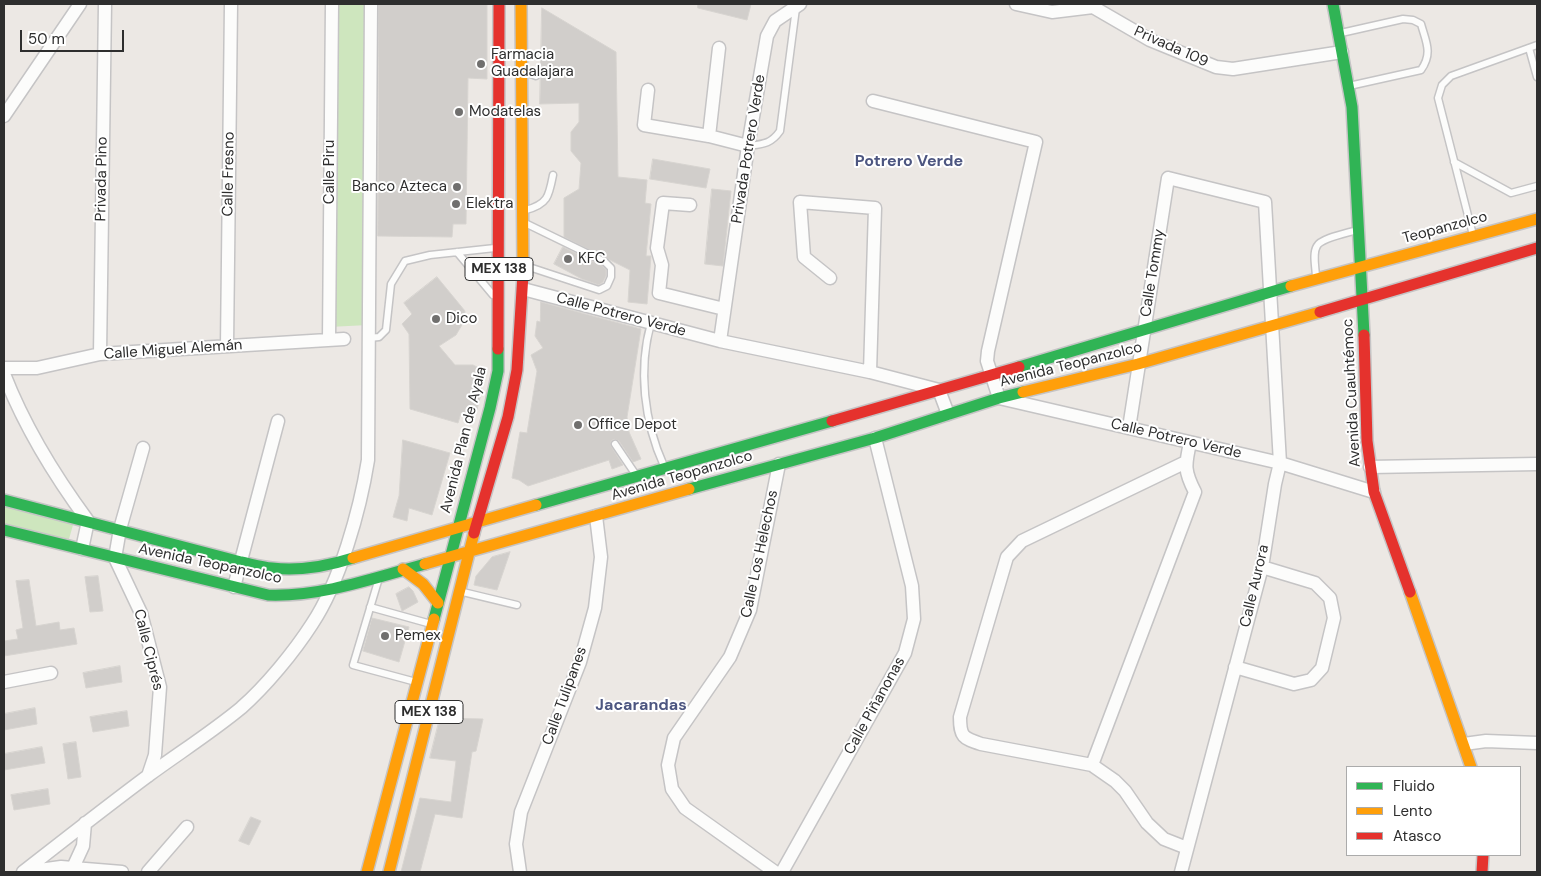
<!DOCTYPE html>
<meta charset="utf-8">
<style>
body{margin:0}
#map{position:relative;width:1541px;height:876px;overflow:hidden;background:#ece8e4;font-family:"DM Sans",sans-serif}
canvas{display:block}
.frame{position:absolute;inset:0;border:5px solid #2e2e2e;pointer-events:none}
.legend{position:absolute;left:1346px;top:766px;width:175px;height:90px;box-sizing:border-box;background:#fff;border:1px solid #ababab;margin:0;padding:6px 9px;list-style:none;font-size:15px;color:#2e2e2e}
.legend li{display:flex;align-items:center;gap:10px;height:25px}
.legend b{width:25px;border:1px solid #ababab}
.scale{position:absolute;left:20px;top:30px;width:104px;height:22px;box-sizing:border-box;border:2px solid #2e2e2e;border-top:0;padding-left:6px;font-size:15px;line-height:18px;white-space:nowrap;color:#2e2e2e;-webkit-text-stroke:4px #fff;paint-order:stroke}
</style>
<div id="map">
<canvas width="1541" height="876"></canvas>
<div class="frame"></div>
<ul class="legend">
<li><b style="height:6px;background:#30b455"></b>Fluido</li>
<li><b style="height:6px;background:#ff9f0a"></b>Lento</li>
<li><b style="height:6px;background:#e5322d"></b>Atasco</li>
</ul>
<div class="scale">50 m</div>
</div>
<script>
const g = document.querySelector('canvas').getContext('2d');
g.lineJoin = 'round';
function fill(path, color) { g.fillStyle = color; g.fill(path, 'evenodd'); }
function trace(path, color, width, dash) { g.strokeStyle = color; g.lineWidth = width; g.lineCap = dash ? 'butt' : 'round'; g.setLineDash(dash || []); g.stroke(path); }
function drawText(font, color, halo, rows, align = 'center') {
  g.font = font + ' "DM Sans",sans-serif'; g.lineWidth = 4; g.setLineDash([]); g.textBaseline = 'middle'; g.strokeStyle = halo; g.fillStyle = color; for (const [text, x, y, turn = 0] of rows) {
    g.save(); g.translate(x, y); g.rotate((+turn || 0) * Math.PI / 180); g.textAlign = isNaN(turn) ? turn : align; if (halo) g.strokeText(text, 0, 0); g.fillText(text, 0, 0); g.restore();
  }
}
const green = new Path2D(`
 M 332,4 L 371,4 L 368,325 L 329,327 Z
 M 4,500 L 75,518 L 67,546 L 4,530 Z`);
const building = new Path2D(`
 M 379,4 L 487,4 L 487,79 L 468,78 L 466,224 L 453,224 L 452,237 L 378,236 Z
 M 698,4 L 751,4 L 747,20 L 698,8 Z
 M 542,8 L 616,52 L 618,177 L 647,180 L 645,203 L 651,204 L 646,256 L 651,256 L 647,304 L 628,302 L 630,270 L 564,237 L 564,198 L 579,189 L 581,163 L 571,151 L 571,132 L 579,122 L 579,103 L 540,104 Z
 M 653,159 L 710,169 L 706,188 L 650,179 Z
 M 712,189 L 731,191 L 723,266 L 705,264 Z
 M 563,247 L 602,266 L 606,270 L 606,276 L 603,282 L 599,285 L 582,279 L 554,264 Z
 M 437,277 L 465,311 L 463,323 L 456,335 L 439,346 L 455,365 L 473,365 L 483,370 L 481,394 L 476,413 L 473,416 L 461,413 L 458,423 L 410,409 L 409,334 L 402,324 L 412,314 L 404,303 Z
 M 541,302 L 641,329 L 627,417 L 629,432 L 641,459 L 633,462 L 619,441 L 614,439 L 611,441 L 611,446 L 623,465 L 612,469 L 609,460 L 528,486 L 519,480 L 512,478 L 520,432 L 527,433 L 537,371 L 531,355 L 543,348 L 535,336 L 537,321 L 540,322 Z
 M 403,440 L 450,453 L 432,515 L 409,508 L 407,521 L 393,517 L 399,496 Z
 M 510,552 L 497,590 L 474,585 L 476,576 L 492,557 Z
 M 98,576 L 103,611 L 90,612 L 85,577 Z
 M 29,580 L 36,626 L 59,622 L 60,630 L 74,628 L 77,644 L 4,656 L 4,641 L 18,639 L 16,630 L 23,628 L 16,581 Z
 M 409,587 L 413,591 L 418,602 L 402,611 L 396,594 Z
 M 372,618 L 409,627 L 399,662 L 363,651 Z
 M 120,666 L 122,682 L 86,688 L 83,673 Z
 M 35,708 L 37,724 L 4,730 L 4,714 Z
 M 127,711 L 129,726 L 93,732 L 90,717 Z
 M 440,718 L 483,719 L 476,751 L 472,752 L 462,818 L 435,814 L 420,872 L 401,872 L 420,798 L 451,802 L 456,761 L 430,758 Z
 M 76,742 L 81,777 L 68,779 L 63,744 Z
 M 42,747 L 45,763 L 4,770 L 4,754 Z
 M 48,789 L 50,804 L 14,810 L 11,795 Z
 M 251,817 L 261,821 L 249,845 L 239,841 Z`);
const lane = new Path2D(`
 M 1341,33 L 1403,19 L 1413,20 L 1421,24 C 1426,42 1433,53 1421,70 L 1349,86
 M 1529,48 L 1537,77
 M 523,71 L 536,76
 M 748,146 C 763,144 771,144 780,131 L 796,8
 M 1454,162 L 1511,193 L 1537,186
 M 526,210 C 548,204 549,196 553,175
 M 1473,235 L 1438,98 L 1442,85 L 1451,76 L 1537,45
 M 457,252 L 493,295
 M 526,266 L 599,290 L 607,286 L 611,277 L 611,268 L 605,262 L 527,224
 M 1316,278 C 1316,268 1312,254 1317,246 C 1321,238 1348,233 1357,230
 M 651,323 C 638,369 644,422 664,466
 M 369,338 L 379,337 L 386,330 L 391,284 L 405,261 L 430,255 L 495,248
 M 615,444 L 636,475
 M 379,578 L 353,665 L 416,682
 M 463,592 L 517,605
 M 370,607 L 431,624`);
const street = new Path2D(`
 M 1016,4 L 1052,12 L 1093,7 L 1150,40 L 1216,67 L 1233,69 L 1342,52
 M 648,90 L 644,125 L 709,136 L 748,146
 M 873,101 L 1036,142 L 988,351 L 987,361 L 999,398 L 1280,463 L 1374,492
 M 4,116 L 80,4
 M 709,136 L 719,48
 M 690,205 L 663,203 L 657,248 L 662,265 L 659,293 L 724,309
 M 830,278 L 804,257 L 800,202 L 875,208 L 870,372
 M 523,289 L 720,341 L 870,372 L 939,390 L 948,414
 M 329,340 L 332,4
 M 720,341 L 748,146 L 767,36 L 775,21 L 800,4
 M 227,345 L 231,4
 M 100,354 L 105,4
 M 4,368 L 37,368 L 100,354 L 344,339
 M 4,374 C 25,428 54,475 88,521 L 82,549
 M 1129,428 L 1168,178 L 1265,202 L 1280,463 L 1275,484 L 1262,567 L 1181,872
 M 143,448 L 120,529 L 115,558 L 141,613 L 160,687 L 155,755 L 148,776
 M 1186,462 L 1022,541 L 1007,557 L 960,717 C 960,737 963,738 981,744 L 1092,765 L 1115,781 L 1125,791 L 1147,823 L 1164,839 L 1187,848
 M 1370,467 L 1537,464
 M 234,587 L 278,421
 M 1235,667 L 1294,684 L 1311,680 L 1322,668 L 1334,618 L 1330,598 L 1315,583 L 1262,567
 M 4,682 L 51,673
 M 1464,744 L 1486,741 L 1537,743
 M 1092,765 L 1195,492 C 1184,471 1185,465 1190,443
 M 23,872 C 64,840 106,807 149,775 C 179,753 212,732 241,708 C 266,686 294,652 312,624 C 340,582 360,510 368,460 L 371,4
 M 25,872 L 61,867 L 122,872
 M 71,872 L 83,846 L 85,823
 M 148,872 L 187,827
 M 520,872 L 516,844 L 521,812 L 580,662 L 595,608 L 601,557 L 596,516
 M 775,872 L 685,808 L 672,789 L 668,765 L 674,738 L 730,657 L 750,610 L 779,464
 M 782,872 L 905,653 L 914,619 L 912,586 L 875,438`);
const fast = new Path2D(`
 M 1333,4 L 1352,107 L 1364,335
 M 1019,367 L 1291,286
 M 689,489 L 875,438 L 999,398 L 1023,392
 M 4,500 L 241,562 C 251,564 262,567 272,568 C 298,571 328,566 353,558
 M 536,505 L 832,421
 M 4,530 L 268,595 C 321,597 374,578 425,564
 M 434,619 L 490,408 L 498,371 L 498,349`);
const slow = new Path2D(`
 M 521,4 L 523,274
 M 1291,286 L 1537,219
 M 1023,392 L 1138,364 L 1320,312
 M 353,558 L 536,505
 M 425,564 L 689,489
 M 403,569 L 423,584 L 438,603
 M 1410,592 L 1471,767
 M 367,872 L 434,619
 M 389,872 L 474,533`);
const jam = new Path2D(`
 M 1320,312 L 1537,248
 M 1364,335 L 1367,441 L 1374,492 L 1410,592
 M 498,349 L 499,4
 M 832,421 L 1019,367
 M 474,533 L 508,417 L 517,370 L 523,274
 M 1482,872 L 1483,855`);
const markers = [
 [481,64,5,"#706f6e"],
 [459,112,5,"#706f6e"],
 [457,187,5,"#706f6e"],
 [456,204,5,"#706f6e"],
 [568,259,5,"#706f6e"],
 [436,319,5,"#706f6e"],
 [578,425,5,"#706f6e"],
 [385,636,5,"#706f6e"]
];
const shields = [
 [499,269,68],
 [429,712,68]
];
const shieldNames = [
 ["MEX 138",499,269],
 ["MEX 138",429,712]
];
const streetNames = [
 ["Privada 109",1171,47,24],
 ["Privada Potrero Verde",749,149,-81],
 ["Calle Piru",330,172,-90],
 ["Calle Fresno",229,174,-89],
 ["Privada Pino",102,179,-89],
 ["Teopanzolco",1445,228,-15],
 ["Calle Tommy",1153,273,-81],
 ["Calle Potrero Verde",621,315,15],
 ["Calle Miguel Alemán",173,350,-4],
 ["Avenida Teopanzolco",1071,365,-14],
 ["Avenida Cuauhtémoc",1352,393,-93],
 ["Calle Potrero Verde",1176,439,13],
 ["Avenida Plan de Ayala",464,440,-76],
 ["Avenida Teopanzolco",682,476,-16],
 ["Calle Los Helechos",760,554,-78],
 ["Avenida Teopanzolco",210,564,12],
 ["Calle Aurora",1255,586,-77],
 ["Calle Ciprés",148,650,76],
 ["Calle Tulipanes",565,696,-70],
 ["Calle Piñanonas",875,706,-61]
];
const poiNames = [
 ["Farmacia",491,55],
 ["Guadalajara",491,72],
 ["Modatelas",469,112],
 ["Banco Azteca",447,187,"right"],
 ["Elektra",466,204],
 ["KFC",578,259],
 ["Dico",446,319],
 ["Office Depot",588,425],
 ["Pemex",395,636]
];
const neighbourhoodNames = [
 ["Potrero Verde",909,162],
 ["Jacarandas",641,706]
];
fill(green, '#cee6be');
fill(building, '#d1cecb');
trace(building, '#d7d4d0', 1);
trace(lane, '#c5c4c5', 9);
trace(street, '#c5c4c5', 15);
trace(fast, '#c5c4c5', 14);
trace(slow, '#c5c4c5', 14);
trace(jam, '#c5c4c5', 14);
trace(lane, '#fcfcfb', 6);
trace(street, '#fcfcfb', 12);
trace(fast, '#30b455', 11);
trace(slow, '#ff9f0a', 11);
trace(jam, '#e5322d', 11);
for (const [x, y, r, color] of markers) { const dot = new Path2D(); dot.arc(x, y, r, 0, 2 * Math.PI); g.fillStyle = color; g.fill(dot); trace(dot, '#fff', 2); }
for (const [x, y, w] of shields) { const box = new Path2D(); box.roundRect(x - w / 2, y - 11.5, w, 23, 4); g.fillStyle = '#fff'; g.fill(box); trace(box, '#2e2e2e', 1); }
drawText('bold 14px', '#2e2e2e', null, shieldNames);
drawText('15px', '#2e2e2e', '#fff', streetNames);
drawText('15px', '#2e2e2e', '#fff', poiNames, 'left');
drawText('bold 16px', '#4d5680', '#fff', neighbourhoodNames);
</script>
